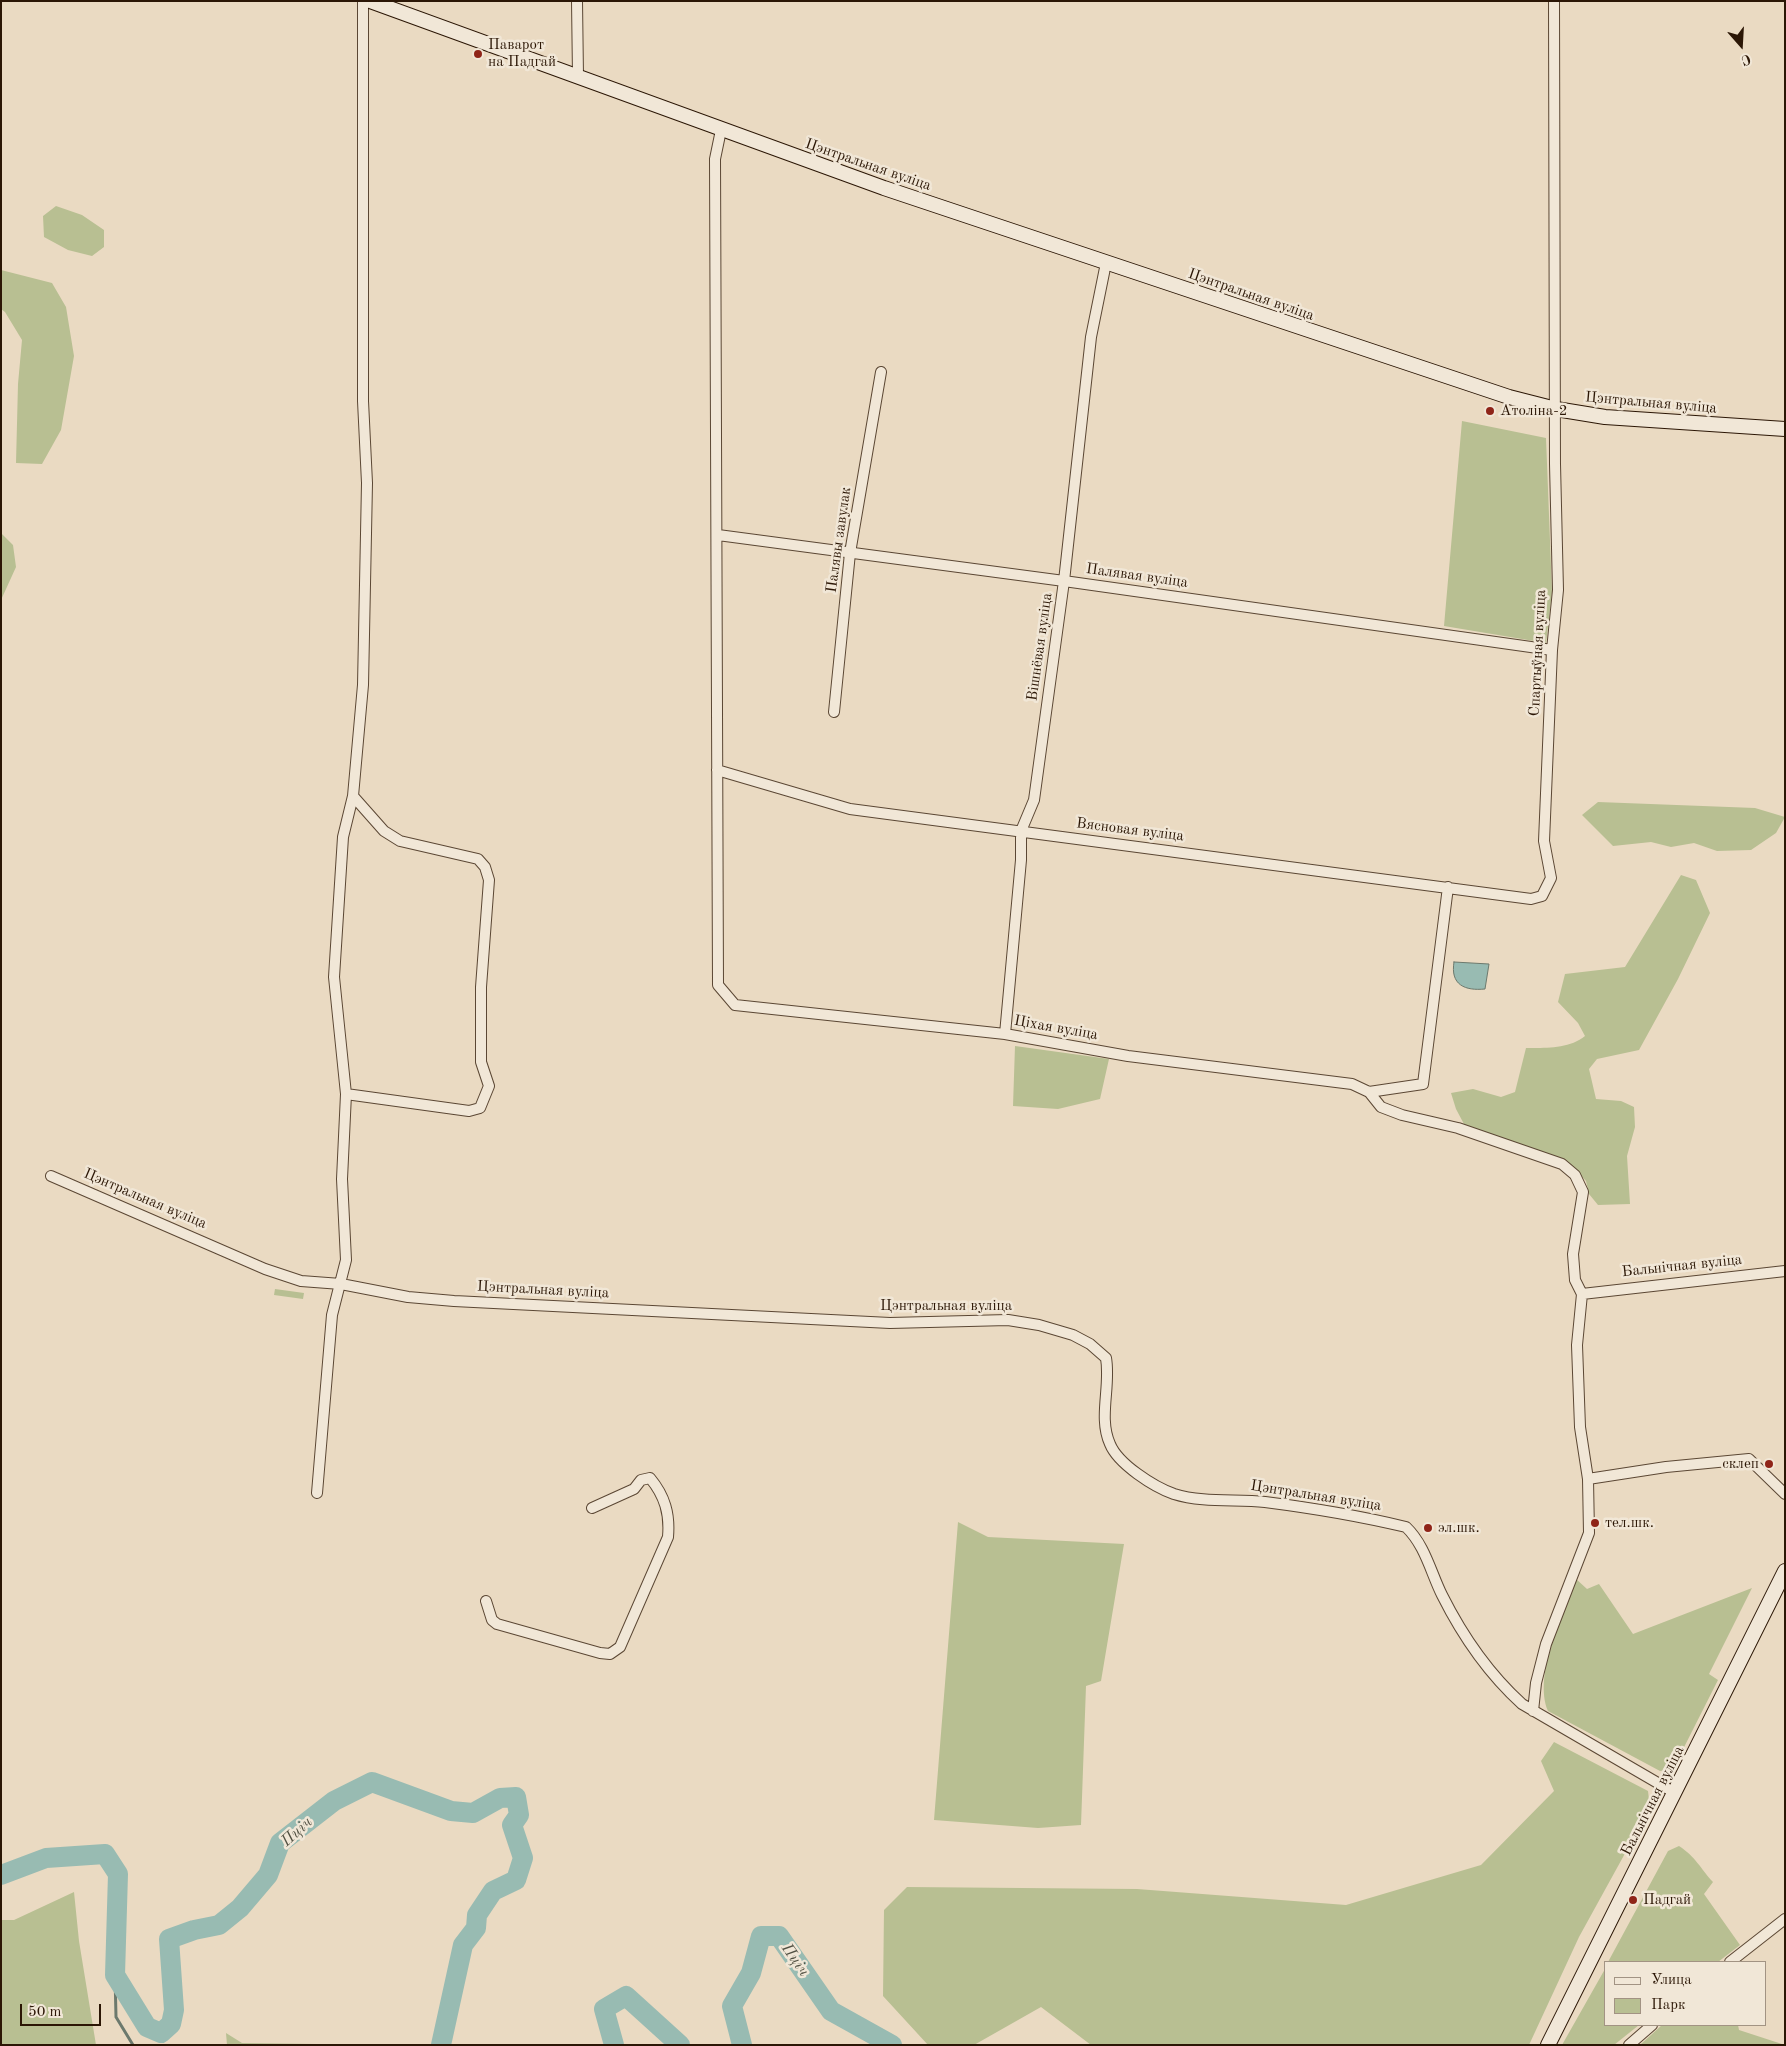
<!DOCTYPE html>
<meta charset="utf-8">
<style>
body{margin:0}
#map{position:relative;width:1786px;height:2046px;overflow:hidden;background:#eadac2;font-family:"Old Standard TT",serif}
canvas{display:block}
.frame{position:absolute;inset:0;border:2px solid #2b1605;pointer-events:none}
.legend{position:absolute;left:1604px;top:1961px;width:162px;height:65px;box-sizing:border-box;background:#f1e7d7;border:1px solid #a29383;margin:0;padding:6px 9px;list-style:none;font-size:15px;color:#2b1605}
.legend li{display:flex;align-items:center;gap:10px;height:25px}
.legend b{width:25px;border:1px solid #a29383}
.north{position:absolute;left:1716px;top:20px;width:50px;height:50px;-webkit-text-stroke:4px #f1e7d7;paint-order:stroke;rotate:161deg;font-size:14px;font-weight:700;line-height:20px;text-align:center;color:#2b1605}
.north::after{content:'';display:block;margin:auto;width:18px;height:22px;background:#2b1605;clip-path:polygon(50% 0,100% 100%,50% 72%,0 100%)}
.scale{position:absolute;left:20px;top:2004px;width:81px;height:22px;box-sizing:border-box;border:2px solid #2b1605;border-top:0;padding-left:6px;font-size:15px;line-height:18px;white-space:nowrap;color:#2b1605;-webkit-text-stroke:4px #f1e7d7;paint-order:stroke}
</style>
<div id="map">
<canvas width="1786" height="2046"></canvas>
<div class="frame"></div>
<ul class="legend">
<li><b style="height:6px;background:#f1e7d7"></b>Улица</li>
<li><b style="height:14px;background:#b8bf92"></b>Парк</li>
</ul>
<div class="north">С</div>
<div class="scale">50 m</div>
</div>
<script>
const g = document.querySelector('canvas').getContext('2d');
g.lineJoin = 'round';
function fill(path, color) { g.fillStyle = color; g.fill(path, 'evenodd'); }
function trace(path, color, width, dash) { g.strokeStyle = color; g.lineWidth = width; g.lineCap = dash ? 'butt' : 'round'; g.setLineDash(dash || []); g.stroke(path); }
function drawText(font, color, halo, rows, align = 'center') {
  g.font = font + ' "Old Standard TT",serif'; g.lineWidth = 5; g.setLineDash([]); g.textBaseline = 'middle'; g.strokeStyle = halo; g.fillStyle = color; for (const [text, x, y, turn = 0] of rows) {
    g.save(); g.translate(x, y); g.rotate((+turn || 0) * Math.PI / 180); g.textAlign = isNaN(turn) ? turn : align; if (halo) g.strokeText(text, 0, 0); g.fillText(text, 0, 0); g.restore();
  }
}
const green = new Path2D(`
 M 56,206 L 82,215 L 104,230 L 104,247 L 92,256 L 68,250 L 44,237 L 43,216 Z
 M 1,270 L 52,283 L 66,307 L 74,356 L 61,430 L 42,464 L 16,463 L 18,384 L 22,340 L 5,312 L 1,309 Z
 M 1462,421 L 1546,438 L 1552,592 L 1546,643 L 1444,626 Z
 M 1,533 L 13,545 L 16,567 L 1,600 Z
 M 1598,802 L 1755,808 L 1785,817 L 1776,833 L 1751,850 L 1717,851 L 1694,843 L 1671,847 L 1651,842 L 1613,846 L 1582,815 Z
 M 1681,875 L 1696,880 L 1710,913 L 1678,979 L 1639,1050 L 1597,1059 L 1589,1069 L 1596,1099 L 1621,1101 L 1634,1107 L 1635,1127 L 1627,1156 L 1630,1204 L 1598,1205 L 1589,1194 L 1586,1181 L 1572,1166 L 1465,1126 L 1456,1109 L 1451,1093 L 1473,1089 L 1501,1097 L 1515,1092 L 1526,1048 C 1545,1048 1569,1049 1585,1036 L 1578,1023 L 1558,1002 L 1565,974 L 1625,967 Z
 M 1015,1046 L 1109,1059 L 1100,1099 L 1058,1109 L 1013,1106 Z
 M 275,1289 L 304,1293 L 303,1299 L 274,1295 Z
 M 958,1522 L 988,1537 L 1124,1544 L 1101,1681 L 1086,1686 L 1081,1825 L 1038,1828 L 934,1820 Z
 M 1575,1578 L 1587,1589 L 1599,1584 L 1633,1634 L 1752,1588 L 1709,1674 L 1718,1680 L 1673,1769 L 1660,1771 L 1548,1711 C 1533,1675 1563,1614 1575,1578 Z
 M 1554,1742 L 1648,1791 L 1650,1808 L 1579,1937 L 1529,2045 L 1091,2045 L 1041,2007 L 974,2045 L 928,2045 L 883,1996 L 884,1910 L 907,1887 L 1137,1889 L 1346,1905 L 1481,1865 L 1554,1791 L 1541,1761 Z
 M 1679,1846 C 1696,1857 1700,1868 1713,1882 L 1704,1894 L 1740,1945 L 1718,1962 L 1608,1962 L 1668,1851 Z
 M 74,1892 L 79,1941 L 96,2045 L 1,2045 L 1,1920 L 14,1920 Z
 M 1605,1969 L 1605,2025 L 1639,2025 L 1614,2045 L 1562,2045 Z
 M 1662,2025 L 1738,2025 L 1739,2030 L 1785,2045 L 1640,2045 Z
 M 226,2033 L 242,2043 L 391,2045 L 227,2045 Z`);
const water = new Path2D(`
 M 1454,962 L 1489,964 L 1485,989 C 1465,991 1450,985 1454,962 Z`);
const stream = new Path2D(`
 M 115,1975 L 116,2017 L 133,2045`);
const river = new Path2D(`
 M 1,1875 L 46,1858 L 105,1854 L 118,1874 L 115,1975 L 147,2027 L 161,2033 L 171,2024 L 174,2010 L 169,1939 L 194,1930 L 219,1925 L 240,1908 L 268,1875 L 280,1843 L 334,1801 L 372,1782 L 451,1811 L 473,1813 L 500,1798 L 516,1797 L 519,1815 L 512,1825 L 523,1858 L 516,1880 L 493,1891 L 477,1915 L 476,1928 L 463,1945 L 441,2045
 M 614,2045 L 604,2009 L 626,1996 L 680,2045
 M 742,2045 L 732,2006 L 751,1973 L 761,1936 L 779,1936 L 831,2011 L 892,2045`);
const street = new Path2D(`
 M 577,1 L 578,76
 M 721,130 L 715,159 L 718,985 L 735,1005 L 1005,1034 L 1128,1056 L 1352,1084 L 1369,1092
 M 718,535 L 1064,581 L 1552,650
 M 834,712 L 850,553 L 881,372
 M 717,770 L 850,809 L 1531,899 L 1542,896 L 1551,878 L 1544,841 L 1552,650 L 1558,590 L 1555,464 L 1554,1
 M 1005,1034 L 1021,860 L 1021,831 L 1034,800 L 1064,581 L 1091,337 L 1106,263
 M 1369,1092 L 1381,1107 L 1402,1115 L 1458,1128 L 1562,1164 L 1575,1175 L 1583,1192 L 1573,1254 L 1575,1280 L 1582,1294 L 1577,1345 L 1580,1427 L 1588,1479 L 1589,1533 L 1546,1644 L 1536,1683 L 1533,1711
 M 1369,1092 L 1423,1084 L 1448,887
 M 346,1094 L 469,1111 L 480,1108 L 489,1086 L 481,1062 L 481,987 L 489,880 L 485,867 L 478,859 L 400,841 L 384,831 L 353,796
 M 51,1176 L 265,1269 L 301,1281 L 341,1284 L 408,1297 L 454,1301 L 890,1323 L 1008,1320 L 1039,1325 L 1073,1335 L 1090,1344 L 1106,1358 C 1111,1386 1098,1418 1110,1444 C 1118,1464 1154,1487 1174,1494 C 1203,1503 1235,1499 1265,1502 C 1312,1508 1360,1516 1406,1527 C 1425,1545 1431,1573 1442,1595 C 1462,1635 1489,1674 1522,1704 L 1675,1793
 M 1582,1294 L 1785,1271
 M 1588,1479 L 1666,1467 L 1749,1459 L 1785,1494
 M 317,1493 L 332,1315 L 346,1260 L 342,1179 L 346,1094 L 334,977 L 343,837 L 353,796 L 363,685 L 367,483 L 363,401 L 363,1
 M 486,1601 L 492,1620 L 497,1624 L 600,1653 L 610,1654 L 620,1647 L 668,1537 C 670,1514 665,1496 650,1478 L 641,1480 L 634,1489 L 592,1508
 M 1730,1962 L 1785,1919
 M 1629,2045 L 1652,2025`);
const secondary = new Path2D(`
 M 370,1 L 884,188 L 1509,397 L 1556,409 L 1605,417 L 1785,429
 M 1548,2045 L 1785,1571`);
const markers = [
 [478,54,5,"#8f2418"],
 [1490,411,5,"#8f2418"],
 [1769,1464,5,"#8f2418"],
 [1595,1523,5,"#8f2418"],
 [1428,1528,5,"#8f2418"],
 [1633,1900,5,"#8f2418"]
];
const poiNames = [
 ["Паварот",488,45],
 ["на Падгай",488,62],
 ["Атоліна-2",1500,411],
 ["склеп",1759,1464,"right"],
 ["тел.шк.",1605,1523],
 ["эл.шк.",1438,1528],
 ["Падгай",1643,1900]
];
const streetNames = [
 ["Цэнтральная вуліца",868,165,19],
 ["Цэнтральная вуліца",1251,295,19],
 ["Цэнтральная вуліца",1651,403,5],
 ["Палявы завулак",839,540,-82],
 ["Палявая вуліца",1137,576,8],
 ["Вішнёвая вуліца",1040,647,-82],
 ["Спартыўная вуліца",1538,653,-87],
 ["Вясновая вуліца",1130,830,7],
 ["Ціхая вуліца",1056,1028,10],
 ["Цэнтральная вуліца",145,1199,23],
 ["Бальнічная вуліца",1682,1266,-6],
 ["Цэнтральная вуліца",543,1290,3],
 ["Цэнтральная вуліца",946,1306],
 ["Цэнтральная вуліца",1316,1496,9],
 ["Бальнічная вуліца",1653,1801,-63]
];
const waterNames = [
 ["Пціч",297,1832,-42],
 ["Пціч",795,1960,55]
];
fill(green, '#b8bf92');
fill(water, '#98bbb2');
trace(water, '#6c796d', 1);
trace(stream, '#6c796d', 3);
trace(river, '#98bbb2', 20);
trace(street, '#5b4734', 12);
trace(secondary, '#2b1605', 16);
trace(street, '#f1e7d7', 10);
trace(secondary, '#f1e7d7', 14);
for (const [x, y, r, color] of markers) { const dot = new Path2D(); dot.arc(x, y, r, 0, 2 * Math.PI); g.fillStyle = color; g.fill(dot); trace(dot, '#f1e7d7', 2); }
drawText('15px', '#2b1605', '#f1e7d7', poiNames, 'left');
drawText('15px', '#2b1605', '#f1e7d7', streetNames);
drawText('italic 16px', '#515042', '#f1e7d7', waterNames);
</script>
